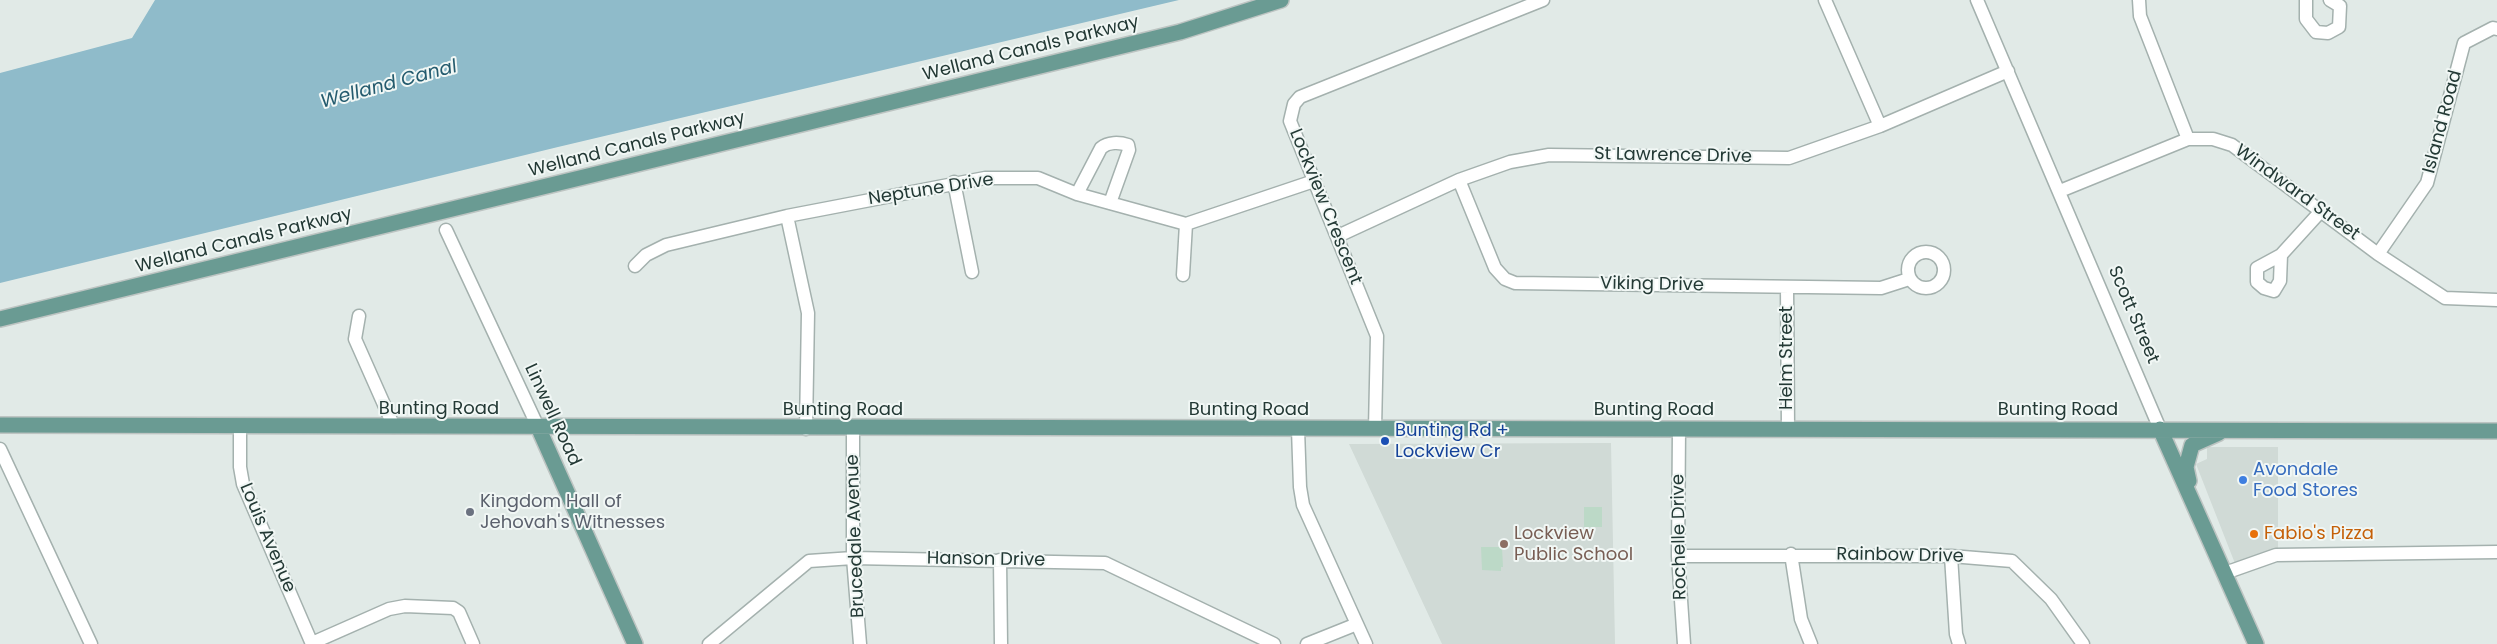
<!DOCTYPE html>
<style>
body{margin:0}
canvas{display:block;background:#e1eae7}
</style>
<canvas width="2497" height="644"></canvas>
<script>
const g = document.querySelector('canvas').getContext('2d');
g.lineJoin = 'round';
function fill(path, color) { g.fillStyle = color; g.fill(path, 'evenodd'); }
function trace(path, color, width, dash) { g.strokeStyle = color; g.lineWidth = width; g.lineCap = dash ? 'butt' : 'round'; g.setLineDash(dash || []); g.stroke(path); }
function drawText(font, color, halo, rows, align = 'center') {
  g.font = font + ' Poppins,sans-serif'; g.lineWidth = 4; g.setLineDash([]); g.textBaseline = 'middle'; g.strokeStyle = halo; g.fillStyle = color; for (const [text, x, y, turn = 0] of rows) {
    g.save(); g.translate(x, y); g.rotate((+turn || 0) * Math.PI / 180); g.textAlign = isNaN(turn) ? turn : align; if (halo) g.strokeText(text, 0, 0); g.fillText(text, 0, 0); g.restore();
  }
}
const built = new Path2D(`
 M 1611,443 L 1615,644 L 1442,644 L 1349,444 Z
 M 2207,447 L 2278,447 L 2278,548 L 2236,566 L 2196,464 L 2207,459 Z`);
const green = new Path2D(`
 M 1584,507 L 1602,507 L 1602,527 L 1584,527 Z
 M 1481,547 L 1502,547 L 1503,567 L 1501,567 L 1501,571 L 1482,570 Z`);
const water = new Path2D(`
 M 155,0 L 1179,0 L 558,147 L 0,283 L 0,73 L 132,38 Z`);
const minor = new Path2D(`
 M 1825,0 L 1880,126
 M 1977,0 L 2160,429
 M 2139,0 L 2140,16 L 2188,139
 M 2306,0 L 2306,19 L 2316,32 L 2328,33 L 2339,27 L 2340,6 L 2330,0
 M 1459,180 L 1495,268 L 1505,279 L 1515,283 L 1881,288 L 1909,279
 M 954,182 L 972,272
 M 2060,191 L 2188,139 L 2213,139 L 2232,145 L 2378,254 L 2445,298 L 2497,300
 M 1077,194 L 1101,148 C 1108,142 1119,142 1128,145 L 1129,150 L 1110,203
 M 787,216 L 808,313 L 806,429
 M 446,230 L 538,427
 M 1338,236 L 1459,180 L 1510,162 L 1549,155 L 1789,158 L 1880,126 L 2008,71
 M1908 270a18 18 0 1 1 36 0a18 18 0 1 1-36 0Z
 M 2378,254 L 2427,183 L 2464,43 L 2493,28 L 2497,29
 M 2281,255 L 2280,281 L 2274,291 L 2264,288 L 2257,282 L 2257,268 L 2281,255 L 2321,211
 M 635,266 L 646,255 L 666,245 L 787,216 L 985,178 L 1038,178 L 1077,194 L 1186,224 L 1314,181
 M 1183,275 L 1186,224
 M 1787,287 L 1788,429
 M 359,316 L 355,339 L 394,427
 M 240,427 L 240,467 L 243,484 L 312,644
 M 853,428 L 853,558 L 860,644
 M 1298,429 L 1300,487 L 1303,505 L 1366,644
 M 1375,429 L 1377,336 L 1290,121 L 1294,104 L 1300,97 L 1543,0
 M 1679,429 L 1678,556 L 1684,644
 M 0,449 L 91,644
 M 1791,554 L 1801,619 L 1811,644
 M 1678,556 L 1951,556 L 2012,561 L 2051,599 L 2083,644
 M 1951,556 L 1956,634 L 1959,644
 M 1000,560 L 1001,644
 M 2225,573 L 2276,555 L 2497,552
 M 312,643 L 389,609 L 405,606 L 453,608 L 459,612 L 473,644
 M 709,644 L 809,561 L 853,558 L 1105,563 L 1274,644
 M 1307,644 L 1357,624`);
const major = new Path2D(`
 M 0,319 L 1180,32 L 1281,0
 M 0,425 L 2497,431
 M 538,427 L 635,644
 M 2160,429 L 2256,644
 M 2189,481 L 2186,467 L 2192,445 L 2219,433`);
const markers = [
 [1385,441,5,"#1a4fb4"],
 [2243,480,5,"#3f7fe0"],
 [470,512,5,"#6b7280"],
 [2254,534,5,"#e8710a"],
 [1504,544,5,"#8d6e63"]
];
const streetNames = [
 ["Welland Canals Parkway",1031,49,-14],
 ["Island Road",2443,122,-75],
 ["Welland Canals Parkway",637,145,-14],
 ["St Lawrence Drive",1673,156,1],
 ["Neptune Drive",931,190,-9],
 ["Windward Street",2297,193,36],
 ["Lockview Crescent",1325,207,68],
 ["Welland Canals Parkway",244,241,-14],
 ["Viking Drive",1652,285,1],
 ["Scott Street",2133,315,67],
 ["Helm Street",1787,358,-90],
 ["Bunting Road",439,409],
 ["Bunting Road",843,410],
 ["Bunting Road",1249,410],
 ["Bunting Road",1654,410],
 ["Bunting Road",2058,410],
 ["Linwell Road",552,415,65],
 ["Brucedale Avenue",856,536,-92],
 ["Rochelle Drive",1680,537,-91],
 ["Louis Avenue",267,538,67],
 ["Rainbow Drive",1900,556,1],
 ["Hanson Drive",986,560,1]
];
const transitNames = [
 ["Bunting Rd +",1395,431],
 ["Lockview Cr",1395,452]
];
const shopNames = [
 ["Avondale",2253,470],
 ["Food Stores",2253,491]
];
const worshipNames = [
 ["Kingdom Hall of",480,502],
 ["Jehovah's Witnesses",480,523]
];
const educationNames = [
 ["Lockview",1514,534],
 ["Public School",1514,555]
];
const foodNames = [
 ["Fabio's Pizza",2264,534]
];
const waterNames = [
 ["Welland Canal",389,85,-15]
];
fill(built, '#d0dad6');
fill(green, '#bcd9c7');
fill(water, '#8fbbca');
trace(minor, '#a4b1ae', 15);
trace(major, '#bdc4c2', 18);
trace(minor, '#fff', 12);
trace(major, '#6a9b93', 15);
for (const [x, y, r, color] of markers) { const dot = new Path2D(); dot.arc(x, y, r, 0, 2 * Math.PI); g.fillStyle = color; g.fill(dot); trace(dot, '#f1f7f5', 2); }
drawText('18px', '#233935', '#f1f7f5', streetNames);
drawText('18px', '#164399', '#f1f7f5', transitNames, 'left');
drawText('18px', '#366cbe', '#f1f7f5', shopNames, 'left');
drawText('18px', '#5b616d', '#f1f7f5', worshipNames, 'left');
drawText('18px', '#785e54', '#f1f7f5', educationNames, 'left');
drawText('18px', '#c56008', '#f1f7f5', foodNames, 'left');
drawText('italic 19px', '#245b6e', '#f1f7f5', waterNames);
</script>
